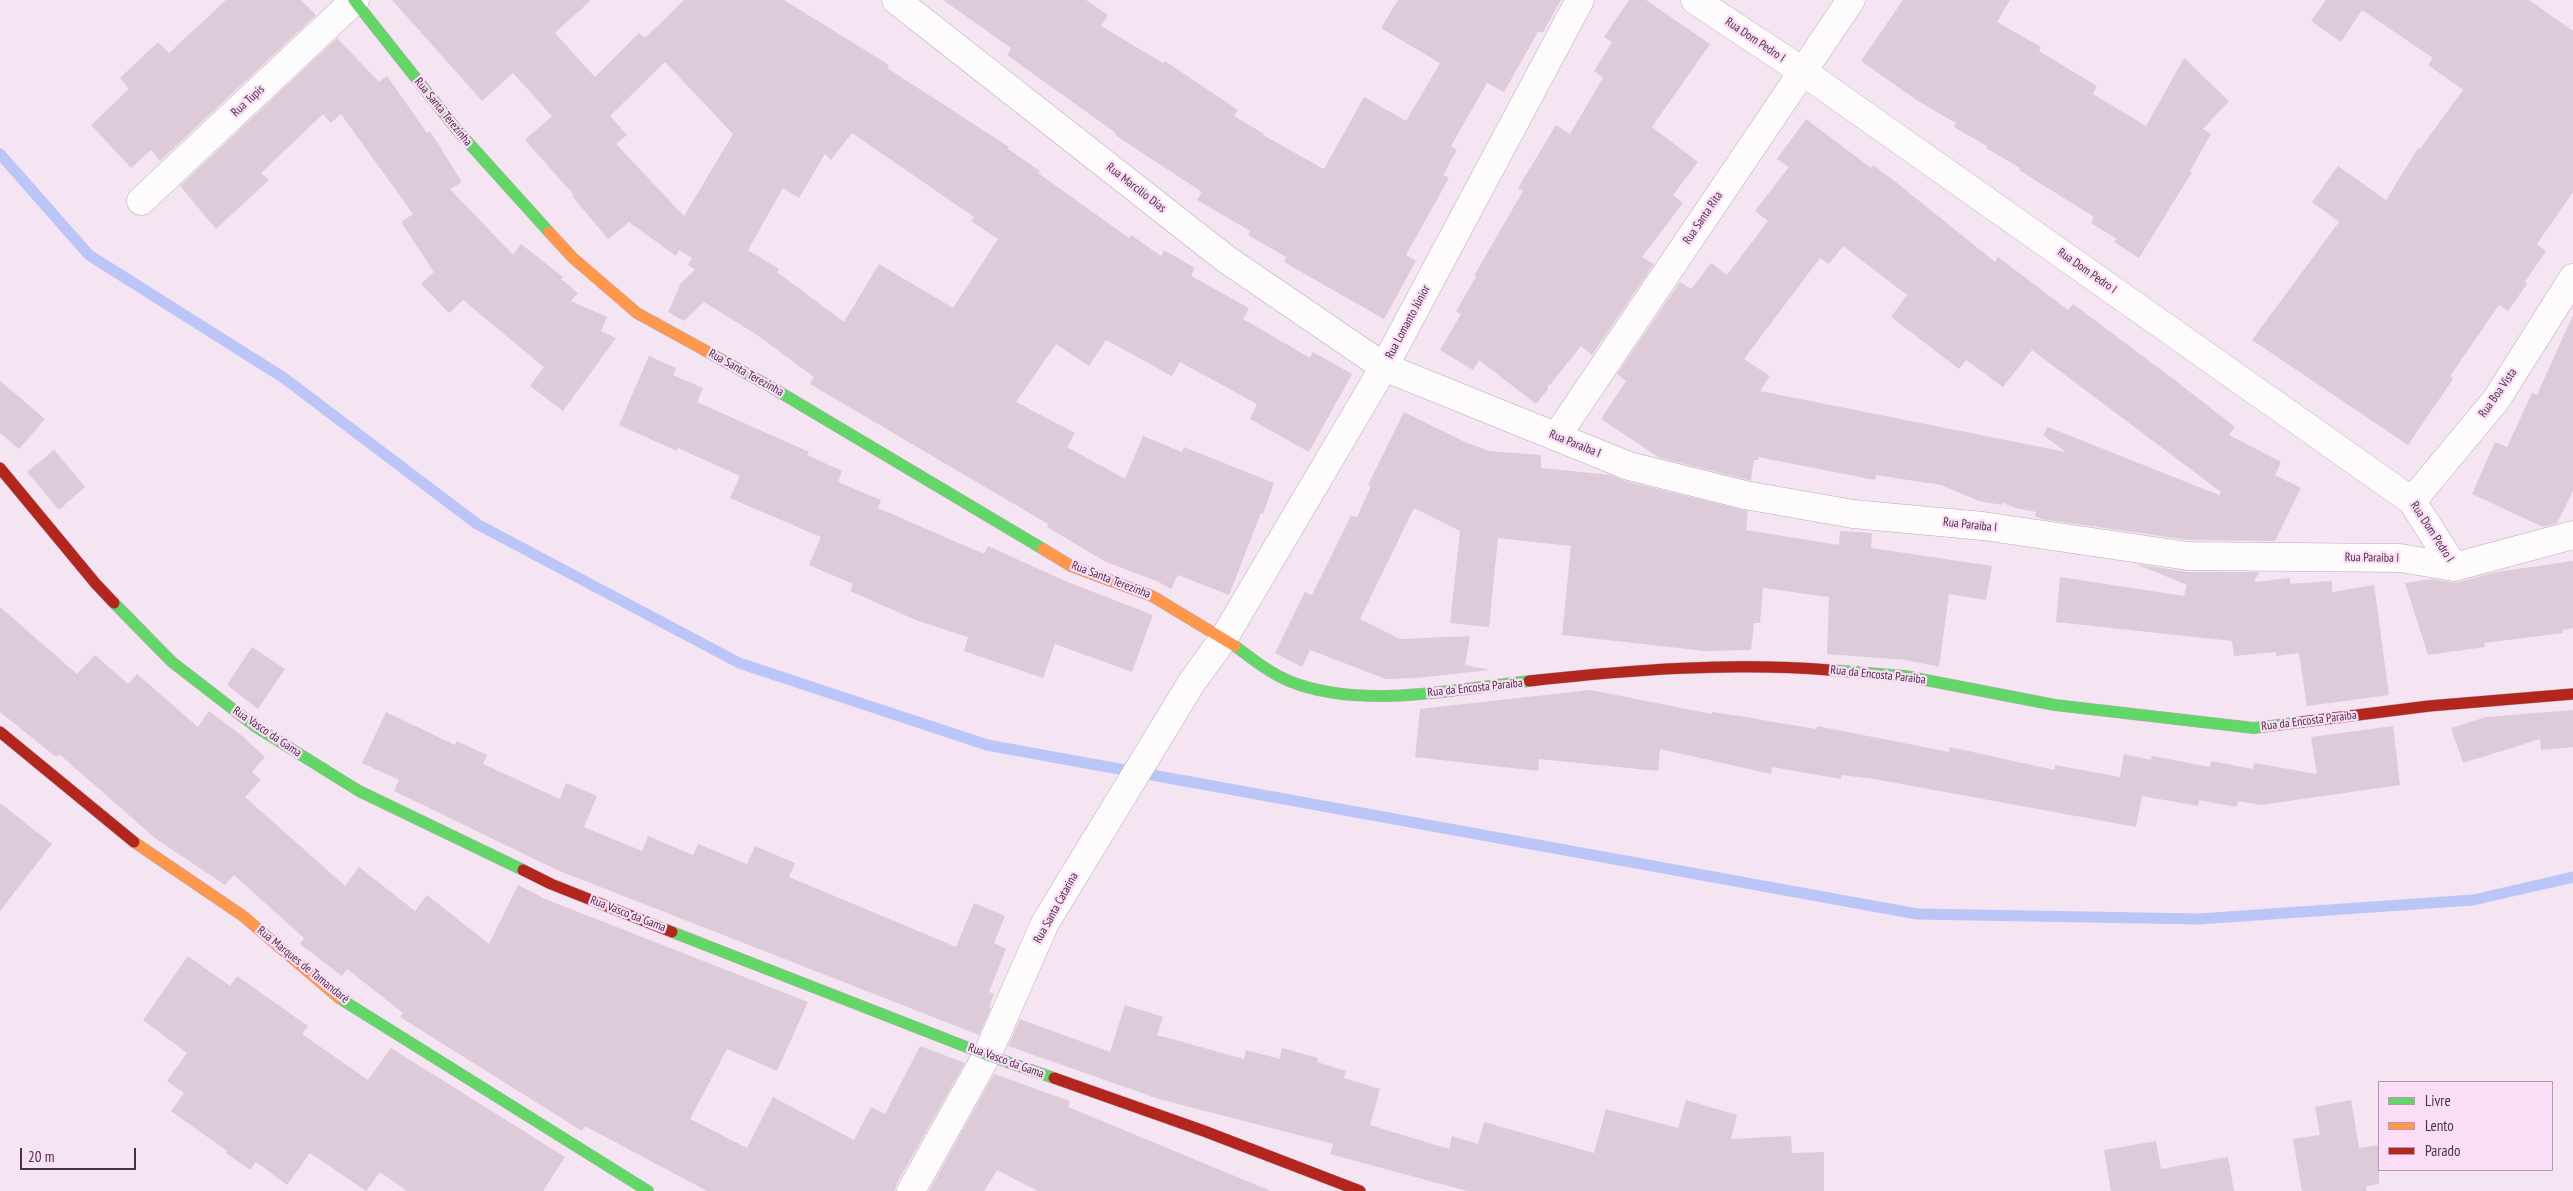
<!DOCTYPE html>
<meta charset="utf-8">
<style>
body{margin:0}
#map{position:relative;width:2573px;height:1191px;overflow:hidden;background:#f5e4f2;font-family:"PT Sans Narrow",sans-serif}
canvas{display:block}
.legend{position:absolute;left:2378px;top:1081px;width:175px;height:90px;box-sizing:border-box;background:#fcddf7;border:1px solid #b499af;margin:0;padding:6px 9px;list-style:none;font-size:15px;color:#473344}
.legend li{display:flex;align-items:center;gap:10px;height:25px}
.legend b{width:25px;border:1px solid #b499af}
.scale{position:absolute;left:20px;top:1148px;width:116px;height:22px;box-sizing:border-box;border:2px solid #473344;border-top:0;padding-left:6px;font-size:15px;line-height:18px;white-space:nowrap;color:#473344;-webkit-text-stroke:4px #fcddf7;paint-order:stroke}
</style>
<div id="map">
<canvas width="2573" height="1191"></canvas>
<ul class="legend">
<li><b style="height:6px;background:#63d668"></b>Livre</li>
<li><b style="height:6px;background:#ff974d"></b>Lento</li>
<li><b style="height:6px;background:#b3261e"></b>Parado</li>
</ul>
<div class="scale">20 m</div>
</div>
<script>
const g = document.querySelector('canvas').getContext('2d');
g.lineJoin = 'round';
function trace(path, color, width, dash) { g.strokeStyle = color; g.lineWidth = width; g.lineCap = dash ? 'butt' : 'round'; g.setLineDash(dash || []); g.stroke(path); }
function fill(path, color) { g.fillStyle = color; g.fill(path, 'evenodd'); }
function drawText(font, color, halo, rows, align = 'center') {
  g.font = font + ' "PT Sans Narrow",sans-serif'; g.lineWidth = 4.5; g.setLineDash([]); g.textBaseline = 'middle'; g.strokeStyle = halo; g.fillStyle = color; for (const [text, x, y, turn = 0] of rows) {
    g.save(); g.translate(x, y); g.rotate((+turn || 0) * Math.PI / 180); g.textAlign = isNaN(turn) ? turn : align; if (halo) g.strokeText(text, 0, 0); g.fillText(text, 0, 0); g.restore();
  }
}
const stream = new Path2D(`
 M 0,154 L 89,255 L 284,378 L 477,524 L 739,663 L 987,745 L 1917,914 L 2199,919 L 2473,900 L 2573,877`);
const building = new Path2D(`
 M 226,0 L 301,0 L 316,15 L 160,161 L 151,150 L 131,168 L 91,125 L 129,89 L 120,78 L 158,42 L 169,53 Z
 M 392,0 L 591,0 L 555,33 L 595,77 L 639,33 L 645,38 L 684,0 L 784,0 L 889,65 L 887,68 L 1009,147 L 1008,149 L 1040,171 L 1038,173 L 1129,238 L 1131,235 L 1161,256 L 1164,250 L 1195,268 L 1191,276 L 1249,308 L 1243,319 L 1310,358 L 1313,352 L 1352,374 L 1309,452 L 1250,419 L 1257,404 L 1180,362 L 1172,376 L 1106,340 L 1089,366 L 1056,344 L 1016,402 L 1075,433 L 1067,447 L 1125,479 L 1143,436 L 1182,452 L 1184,447 L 1274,483 L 1263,514 L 1261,513 L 1229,595 L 1178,575 L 1171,589 L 1157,581 L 1106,562 L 1047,527 L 1048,524 L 810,384 L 814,377 L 757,335 L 704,302 L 684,321 L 668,312 L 681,283 L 695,270 L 688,265 L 692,258 L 679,250 L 676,256 L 629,222 L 608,239 L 572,196 L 574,195 L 525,140 L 552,116 L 513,73 L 482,101 ZM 665,62 L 733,134 L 684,216 L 616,144 L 627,135 L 610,116 ZM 852,133 L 974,217 L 971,221 L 998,239 L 953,308 L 879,264 L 844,322 L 777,272 L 779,269 L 748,250 L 783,188 L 799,198 L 825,154 L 831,160 Z
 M 943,0 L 1086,0 L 1108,15 L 1101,26 L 1163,63 L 1165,61 L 1238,110 L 1234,116 L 1264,134 L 1263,135 L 1324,169 L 1364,97 L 1406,121 L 1440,63 L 1381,28 L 1398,0 L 1561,0 L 1543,32 L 1538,32 L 1504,92 L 1487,83 L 1451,146 L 1457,150 L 1443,175 L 1449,178 L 1406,255 L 1416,261 L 1384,319 L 1284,262 L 1286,257 L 1248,235 L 1250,231 L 1197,200 L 1202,192 L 1115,135 L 1116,133 L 1007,55 L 1011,48 Z
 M 1629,0 L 1646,0 L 1710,44 L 1652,127 L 1698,162 L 1673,195 L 1683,203 L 1642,257 L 1654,264 L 1592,355 L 1581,346 L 1550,385 L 1548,384 L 1548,389 L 1536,404 L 1479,360 L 1473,370 L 1440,350 L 1461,314 L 1456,311 L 1476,277 L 1474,276 L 1523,191 L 1518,188 L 1556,125 L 1570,134 L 1603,78 L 1594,71 L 1612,42 L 1604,37 Z
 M 1903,0 L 2010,0 L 1997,22 L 2041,47 L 2039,51 L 2097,86 L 2093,94 L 2146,126 L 2184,58 L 2229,101 L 2203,129 L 2211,134 L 2190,171 L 2192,172 L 2139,258 L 2114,242 L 2117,239 L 2091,223 L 2094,217 L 2019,170 L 2020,168 L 1986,148 L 1987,146 L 1954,127 L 1956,123 L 1918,101 L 1861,61 Z
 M 2326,0 L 2529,0 L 2573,31 L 2573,192 L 2537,244 L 2546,251 L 2525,282 L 2527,284 L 2508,311 L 2499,305 L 2450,376 L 2453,379 L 2408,445 L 2252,340 L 2339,222 L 2312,202 L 2338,166 L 2386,200 L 2418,148 L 2420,149 L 2463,90 L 2428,65 L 2433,58 L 2362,10 L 2341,42 L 2311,21 Z
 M 337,38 L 379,82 L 387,76 L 427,133 L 430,131 L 462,182 L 450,189 L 513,255 L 521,244 L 563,277 L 561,279 L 578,293 L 571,301 L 607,317 L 601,331 L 616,338 L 563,411 L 530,386 L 544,367 L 463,300 L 449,313 L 421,284 L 434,272 L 401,222 L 413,214 L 341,114 L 331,123 L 323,114 L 261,173 L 269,180 L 216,229 L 180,186 Z
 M 1806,119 L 1871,168 L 1873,165 L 1897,183 L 1995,262 L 1998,257 L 2068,310 L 2073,304 L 2172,378 L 2235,427 L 2229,435 L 2281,462 L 2275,475 L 2301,488 L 2275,541 L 2189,540 L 2041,519 L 2035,516 L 2036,512 L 2016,508 L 2002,502 L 2002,505 L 1979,501 L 1941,485 L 1876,475 L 1875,480 L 1758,457 L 1758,460 L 1754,460 L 1751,480 L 1748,480 L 1660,458 L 1601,419 L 1626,381 L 1617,374 L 1680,282 L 1691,289 L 1711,263 L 1727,275 L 1768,221 L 1755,211 L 1789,167 L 1777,159 ZM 1843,246 L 1907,295 L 1891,317 L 1959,369 L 1966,360 L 2003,387 L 2032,350 L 2221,492 L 2219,495 L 2048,427 L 2043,435 L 2066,452 L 1760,391 L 1770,376 L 1744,359 L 1820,258 L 1829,264 Z
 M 2573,315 L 2573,491 L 2557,523 L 2543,527 L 2472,494 L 2495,442 L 2507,447 L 2532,393 L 2537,395 Z
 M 649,356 L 676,368 L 673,375 L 703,388 L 697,402 L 809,452 L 807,455 L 842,471 L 838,482 L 881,500 L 878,508 L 984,554 L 988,546 L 1065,581 L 1153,615 L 1132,672 L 1055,644 L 1043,678 L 964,651 L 968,637 L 918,621 L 850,591 L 853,584 L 809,565 L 821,537 L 730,498 L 740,476 L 678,448 L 677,451 L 619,425 Z
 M 0,381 L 45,419 L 19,449 L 0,433 Z
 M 1404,412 L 1467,443 L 1490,451 L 1541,455 L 1541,468 L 1611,475 L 1625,481 L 1748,511 L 1746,530 L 1839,545 L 1840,531 L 1872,533 L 1871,548 L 1992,566 L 1986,600 L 1949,594 L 1939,667 L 1906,660 L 1827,654 L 1829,597 L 1763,588 L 1760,623 L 1754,623 L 1751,650 L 1705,651 L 1562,635 L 1571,546 L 1498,538 L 1489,627 L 1450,623 L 1460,531 L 1414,508 L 1360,619 L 1400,639 L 1470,636 L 1465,665 L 1490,670 L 1416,678 L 1386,679 L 1310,650 L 1302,667 L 1275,653 L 1305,592 L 1312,595 L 1351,516 L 1357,517 L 1371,486 L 1368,485 Z
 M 54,450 L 85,487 L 59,510 L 27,472 Z
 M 2573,561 L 2573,628 L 2563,630 L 2563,633 L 2484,643 L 2485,647 L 2428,655 L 2405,583 L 2433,579 L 2455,583 L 2496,572 Z
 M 2136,564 L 2188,572 L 2259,572 L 2254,582 L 2290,578 L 2290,584 L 2332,581 L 2332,592 L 2374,585 L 2389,695 L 2307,706 L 2299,653 L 2276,656 L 2276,652 L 2234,656 L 2232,641 L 2056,622 L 2060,577 L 2184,596 L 2187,585 Z
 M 0,607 L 77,674 L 95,655 L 128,684 L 137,674 L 198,727 L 209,711 L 241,735 L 265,757 L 252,772 L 261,780 L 245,797 L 345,886 L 359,867 L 415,911 L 427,895 L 489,944 L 518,885 L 545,899 L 808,1002 L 777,1071 L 727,1049 L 690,1119 L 747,1148 L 773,1097 L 854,1140 L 871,1107 L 885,1114 L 920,1046 L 965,1063 L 897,1183 L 895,1191 L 707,1191 L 585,1126 L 582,1131 L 400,1017 L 403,1013 L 347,969 L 342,976 L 300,944 L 304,938 L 234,875 L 225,885 L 156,839 L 59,754 L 56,757 L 0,712 Z
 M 252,647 L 285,669 L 258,709 L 227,685 Z
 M 1590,690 L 1712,714 L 1712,712 L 1739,716 L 1816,729 L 1817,726 L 1949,752 L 1950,747 L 2054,770 L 2055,765 L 2120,777 L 2124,754 L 2151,760 L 2152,756 L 2210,767 L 2211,761 L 2253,769 L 2254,763 L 2317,774 L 2311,737 L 2393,726 L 2400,785 L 2260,805 L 2238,801 L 2236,807 L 2199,800 L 2198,806 L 2142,796 L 2136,827 L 1874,779 L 1842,775 L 1841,779 L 1772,767 L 1771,774 L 1660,749 L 1658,771 L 1539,759 L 1538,771 L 1415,757 L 1420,709 Z
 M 2573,710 L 2573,747 L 2541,750 L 2540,739 L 2463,763 L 2451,728 L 2486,717 Z
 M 386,712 L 455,745 L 457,741 L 487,755 L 483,764 L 560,799 L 566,783 L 597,796 L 584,827 L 642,851 L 648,836 L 693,855 L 698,844 L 747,864 L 755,846 L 795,863 L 789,877 L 956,947 L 974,903 L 1005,916 L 994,943 L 1006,949 L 989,992 L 994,994 L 989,1007 L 991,1008 L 979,1035 L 557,870 L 394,791 L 399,780 L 362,763 Z
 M 0,803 L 52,844 L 0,911 Z
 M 188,956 L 230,986 L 237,976 L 308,1026 L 302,1034 L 368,1080 L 391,1048 L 565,1157 L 543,1191 L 407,1191 L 380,1172 L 366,1191 L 310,1153 L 287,1185 L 256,1162 L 250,1170 L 226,1153 L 227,1151 L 171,1111 L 184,1093 L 167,1081 L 187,1053 L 143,1020 Z
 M 1125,1005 L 1163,1017 L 1157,1035 L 1244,1059 L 1246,1050 L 1280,1059 L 1282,1048 L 1318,1058 L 1317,1062 L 1346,1071 L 1344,1078 L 1380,1089 L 1370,1125 L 1449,1149 L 1452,1136 L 1478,1144 L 1484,1122 L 1594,1153 L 1606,1109 L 1678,1128 L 1686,1100 L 1737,1115 L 1731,1139 L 1791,1136 L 1792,1153 L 1824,1152 L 1824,1191 L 1467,1191 L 1330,1154 L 1333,1144 L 1159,1099 L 1008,1046 L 1020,1019 L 1110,1052 Z
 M 994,1074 L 1070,1101 L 1068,1107 L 1271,1191 L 1038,1191 L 997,1170 L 984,1191 L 929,1191 Z
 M 2351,1100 L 2359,1148 L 2379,1145 L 2379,1184 L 2366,1186 L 2367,1191 L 2302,1191 L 2293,1139 L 2320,1135 L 2315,1107 Z
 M 2156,1141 L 2161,1169 L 2228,1157 L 2234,1191 L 2111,1191 L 2104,1150 Z`);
const street = new Path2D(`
 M 896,0 L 1226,259 L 1384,367 L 1629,466 L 1745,495 L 1853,514 L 1983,526 L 2188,556 L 2400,558 L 2454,567 L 2573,535
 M 1695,0 L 1802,71 L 2412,501 L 2454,567
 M 141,201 L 355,0
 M 1556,437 L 1851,0
 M 2412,501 L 2496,400 L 2573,278
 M 911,1191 L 987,1055 L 1045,923 L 1192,682 L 1224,638 L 1384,367 L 1580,0`);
const fast = new Path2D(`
 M 354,0 L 457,130 L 549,232
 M 706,351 L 771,387 L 1043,549
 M 114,603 L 172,662 L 256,727 L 359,791 L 523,870
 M 1235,646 C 1255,661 1276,678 1300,685 C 1370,708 1457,689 1529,681
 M 1829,670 L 1905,676 L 2055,705 L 2254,728 L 2302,722
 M 672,932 L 987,1055 L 1054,1078
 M 339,998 L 648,1191`);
const slow = new Path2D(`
 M 549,232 L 573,258 L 637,313 L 706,351
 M 1043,549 L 1071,566 L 1152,596 L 1235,646
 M 134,842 L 243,916 L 339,998`);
const jam = new Path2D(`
 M 0,468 L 96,584 L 114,603
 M 1529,681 C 1629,670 1728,662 1829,670
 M 2302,722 L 2429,706 L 2573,694
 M 0,732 L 134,842
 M 523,870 L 551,884 L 672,932
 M 1054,1078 L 1204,1131 L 1360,1191`);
const streetNames = [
 ["Rua Dom Pedro I",1755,40,34],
 ["Rua Tupis",248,101,-43],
 ["Rua Santa Terezinha",443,112,51],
 ["Rua Marcilio Dias",1136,188,38],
 ["Rua Santa Rita",1703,218,-56],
 ["Rua Dom Pedro I",2087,271,35],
 ["Rua Lomanto Júnior",1408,322,-62],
 ["Rua Santa Terezinha",746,373,29],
 ["Rua Boa Vista",2498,393,-55],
 ["Rua Paraiba I",1575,444,22],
 ["Rua Paraiba I",1970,525,6],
 ["Rua Dom Pedro I",2432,532,57],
 ["Rua Paraiba I",2372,558,1],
 ["Rua Santa Terezinha",1111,580,21],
 ["Rua da Encosta Paraiba",1878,675,6],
 ["Rua da Encosta Paraiba",1475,688,-6],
 ["Rua da Encosta Paraiba",2309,721,-7],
 ["Rua Vasco da Gama",267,732,34],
 ["Rua Santa Catarina",1056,908,-61],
 ["Rua Vasco da Gama",628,914,21],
 ["Rua Marques de Tamandaré",303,965,39],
 ["Rua Vasco da Gama",1006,1061,20]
];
trace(stream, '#bcc5f8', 11);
fill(building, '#ddcbda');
trace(street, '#b9a9b7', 29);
trace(fast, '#b9a9b7', 12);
trace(slow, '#b9a9b7', 12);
trace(jam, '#b9a9b7', 12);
trace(street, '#fefbfd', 28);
trace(fast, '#63d668', 11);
trace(slow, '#ff974d', 11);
trace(jam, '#b3261e', 11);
drawText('12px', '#473344', '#fcddf7', streetNames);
</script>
